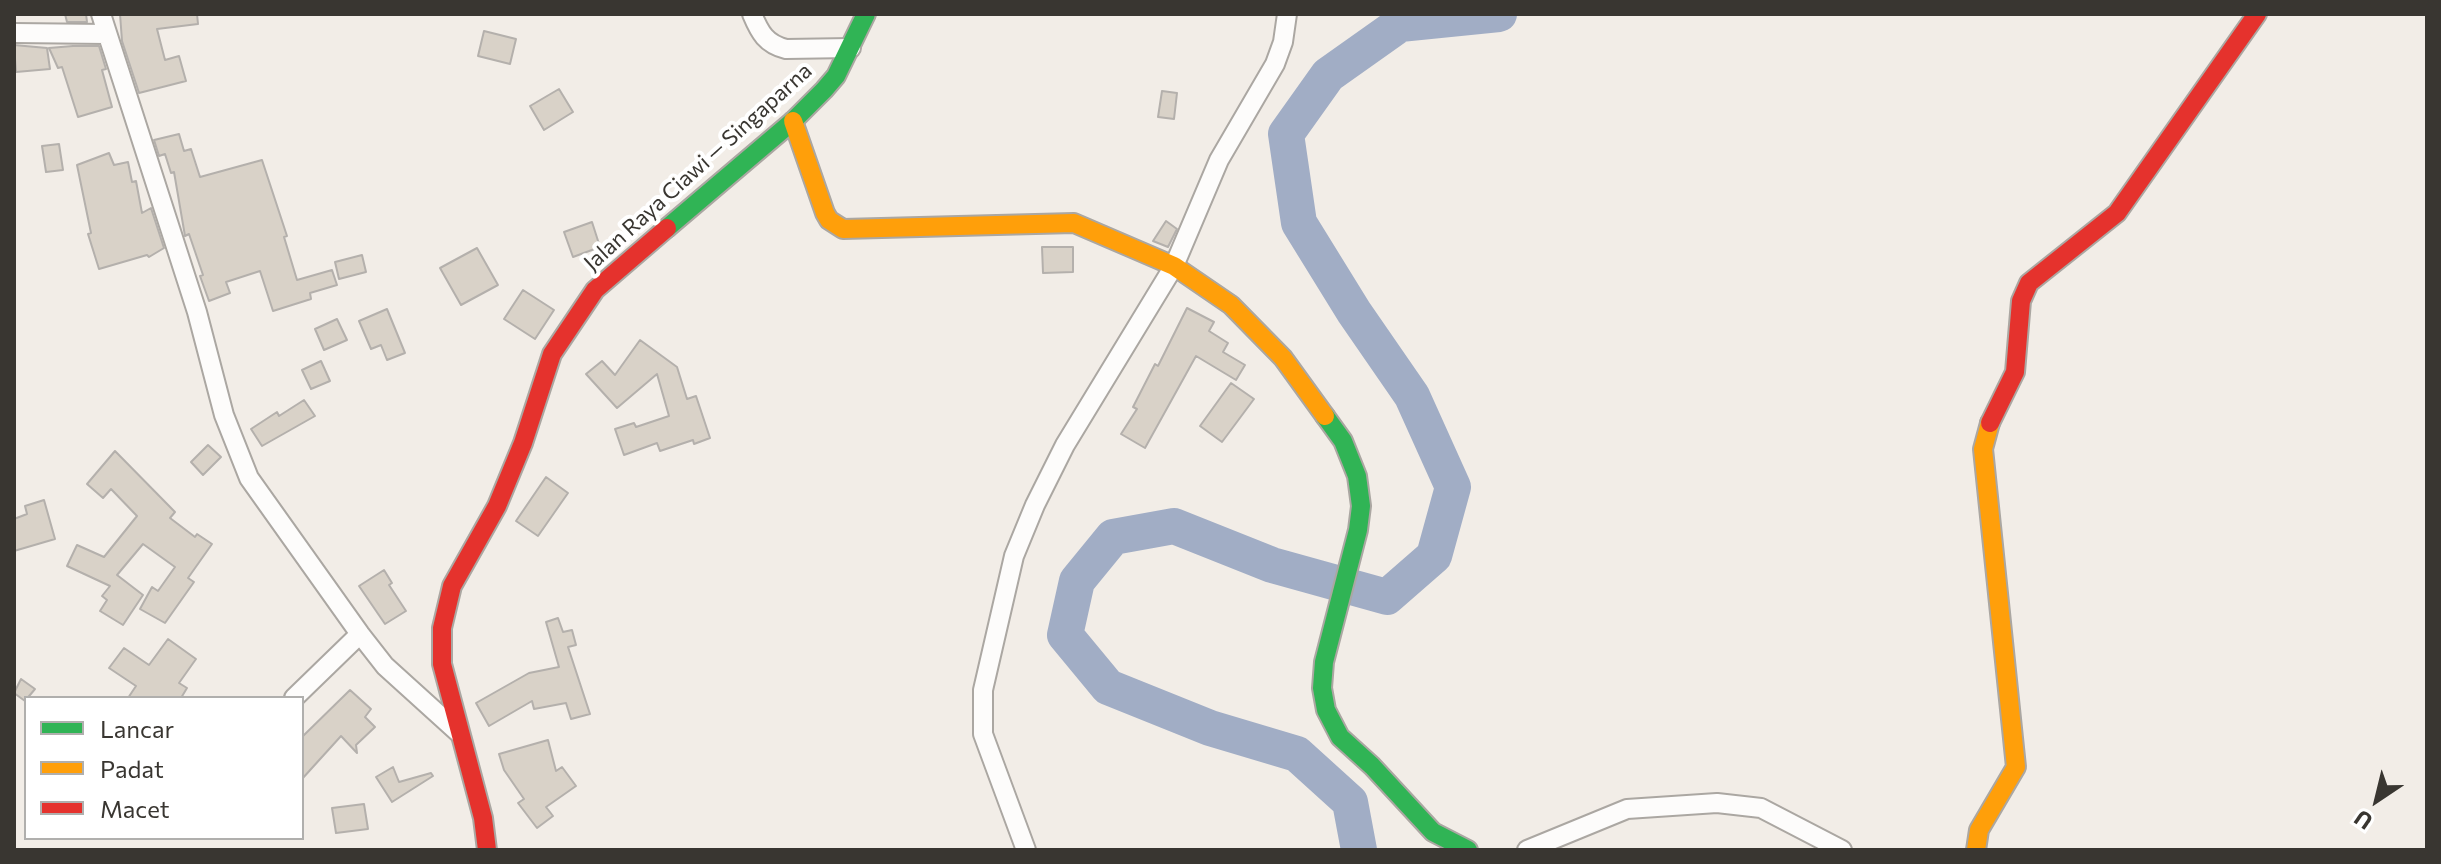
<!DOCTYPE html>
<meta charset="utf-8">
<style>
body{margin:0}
#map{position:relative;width:2441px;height:864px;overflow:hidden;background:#f2ede7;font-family:Commissioner,sans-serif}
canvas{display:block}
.frame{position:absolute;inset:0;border:16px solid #393631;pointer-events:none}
.legend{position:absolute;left:24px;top:696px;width:280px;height:144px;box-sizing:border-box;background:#fff;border:2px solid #b0afad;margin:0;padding:10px 14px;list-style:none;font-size:24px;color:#393631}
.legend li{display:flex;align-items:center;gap:16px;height:40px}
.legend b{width:40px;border:2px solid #b0afad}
.north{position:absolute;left:2337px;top:760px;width:80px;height:80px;-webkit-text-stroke:6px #fff;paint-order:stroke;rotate:215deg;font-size:22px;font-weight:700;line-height:32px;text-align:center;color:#393631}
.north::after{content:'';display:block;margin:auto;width:28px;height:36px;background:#393631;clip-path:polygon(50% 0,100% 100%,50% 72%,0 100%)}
</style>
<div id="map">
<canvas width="2441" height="864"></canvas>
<div class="frame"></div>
<ul class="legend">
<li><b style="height:10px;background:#30b455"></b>Lancar</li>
<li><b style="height:10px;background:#ff9f0a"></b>Padat</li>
<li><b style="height:10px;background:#e5322d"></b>Macet</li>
</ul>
<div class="north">U</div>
</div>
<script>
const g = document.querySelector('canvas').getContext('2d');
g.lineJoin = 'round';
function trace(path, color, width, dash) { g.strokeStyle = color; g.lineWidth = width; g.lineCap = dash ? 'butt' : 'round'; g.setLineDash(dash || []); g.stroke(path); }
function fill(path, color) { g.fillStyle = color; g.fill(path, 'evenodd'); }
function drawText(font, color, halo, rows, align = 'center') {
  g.font = font + ' Commissioner,sans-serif'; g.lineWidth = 8; g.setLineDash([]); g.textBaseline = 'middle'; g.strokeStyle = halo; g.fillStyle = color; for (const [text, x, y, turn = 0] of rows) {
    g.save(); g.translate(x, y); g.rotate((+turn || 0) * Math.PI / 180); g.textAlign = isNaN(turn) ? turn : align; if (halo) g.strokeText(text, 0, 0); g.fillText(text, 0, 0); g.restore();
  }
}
const river = new Path2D(`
 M 1359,850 L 1350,802 L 1297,754 L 1210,728 L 1108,687 L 1065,635 L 1077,581 L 1113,537 L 1174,526 L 1272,565 L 1387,597 L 1434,556 L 1453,487 L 1412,396 L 1354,312 L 1299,223 L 1286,134 L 1328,75 L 1400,24 L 1499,14`);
const building = new Path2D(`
 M 65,14 L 86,14 L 87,22 L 67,22 Z
 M 120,14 L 197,14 L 198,24 L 157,29 L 165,60 L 179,56 L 186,81 L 139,93 L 122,41 Z
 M 484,31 L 516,39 L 510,64 L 478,56 Z
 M 14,45 L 47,48 L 50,69 L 16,72 Z
 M 73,46 L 99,46 L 106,69 L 102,70 L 112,107 L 78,117 L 62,67 L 58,68 L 49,48 Z
 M 559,89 L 573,112 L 544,130 L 530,106 Z
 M 1162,91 L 1177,93 L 1174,119 L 1158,117 Z
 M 179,134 L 184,151 L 191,149 L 200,177 L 262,160 L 287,236 L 284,237 L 297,280 L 332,270 L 337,285 L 310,293 L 311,299 L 273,311 L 260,271 L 226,282 L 230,293 L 209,301 L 200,276 L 203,275 L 189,234 L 185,236 L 174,172 L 171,173 L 165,154 L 159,156 L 154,140 Z
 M 59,144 L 63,170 L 46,172 L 42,146 Z
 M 109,153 L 114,165 L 128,162 L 132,182 L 136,181 L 142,213 L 151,208 L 164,248 L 149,257 L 147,255 L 99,269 L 88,234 L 91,233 L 77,165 Z
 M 1166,221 L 1177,229 L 1168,247 L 1153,241 Z
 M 592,222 L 600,247 L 573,257 L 564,232 Z
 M 1042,247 L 1073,247 L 1073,272 L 1043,273 Z
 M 477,248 L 498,285 L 461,305 L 440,268 Z
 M 362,255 L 366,272 L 339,279 L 335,262 Z
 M 523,290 L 554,310 L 535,339 L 504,319 Z
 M 1187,308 L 1214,322 L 1209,331 L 1228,343 L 1223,352 L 1245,365 L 1236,380 L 1196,356 L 1145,448 L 1121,434 L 1137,409 L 1133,407 L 1155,364 L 1158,366 Z
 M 387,309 L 405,353 L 387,360 L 381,345 L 371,349 L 359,321 Z
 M 337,319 L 347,340 L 324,350 L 315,329 Z
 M 640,340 L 677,367 L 687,399 L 696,396 L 710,438 L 694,444 L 693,440 L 660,451 L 657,443 L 624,455 L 615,429 L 634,423 L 636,427 L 669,416 L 657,374 L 617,408 L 586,374 L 602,361 L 615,375 Z
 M 321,361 L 330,381 L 311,389 L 302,370 Z
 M 1231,383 L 1254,399 L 1222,442 L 1200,426 Z
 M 304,400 L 315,416 L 262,446 L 251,429 L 277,412 L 279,416 Z
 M 208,445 L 221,457 L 203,475 L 191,462 Z
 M 115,451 L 175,512 L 170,518 L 195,537 L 197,534 L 212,544 L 188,578 L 194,582 L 165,623 L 140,609 L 152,587 L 158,591 L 175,567 L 143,544 L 117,575 L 143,595 L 123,625 L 100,611 L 107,600 L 102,596 L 110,586 L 67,566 L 77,545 L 104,557 L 137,516 L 111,489 L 103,498 L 87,484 Z
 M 546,477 L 568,493 L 538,536 L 516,521 Z
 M 44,500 L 55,539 L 14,551 L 14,519 L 27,514 L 25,506 Z
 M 384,570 L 392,583 L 389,585 L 406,611 L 385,624 L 359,586 Z
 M 558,618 L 563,632 L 572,630 L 576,645 L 568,647 L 590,714 L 571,719 L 566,703 L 534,709 L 532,701 L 489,726 L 476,703 L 529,673 L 559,667 L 546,622 Z
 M 168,639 L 196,659 L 179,683 L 187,688 L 181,698 L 128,698 L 136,686 L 109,668 L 124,648 L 149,665 Z
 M 21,679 L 35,689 L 25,701 L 14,693 Z
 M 350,690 L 371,709 L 365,717 L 375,727 L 356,745 L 357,753 L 341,736 L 302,779 L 302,737 Z
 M 548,740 L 556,771 L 562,767 L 576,786 L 546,807 L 553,816 L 537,828 L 518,803 L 524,799 L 504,770 L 499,754 Z
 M 393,767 L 399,782 L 431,773 L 433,776 L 392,802 L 376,777 Z
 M 364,804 L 368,829 L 336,833 L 332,808 Z`);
const street = new Path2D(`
 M 101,14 L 197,312 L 224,415 L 249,478 L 360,634 L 385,666 L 459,733
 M 752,14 C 760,33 766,44 786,49 L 851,48
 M 14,33 L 107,34
 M 294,698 L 360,634
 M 1026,850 L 983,734 L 983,690 L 1014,556 L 1035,505 L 1065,445 L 1174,266 L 1219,160 L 1275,64 L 1283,42 L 1287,14
 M 1527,850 L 1627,809 L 1717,803 L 1761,808 L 1842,850`);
const fast = new Path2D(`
 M 667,228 L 793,121 L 824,90 L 836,76 L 866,14
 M 1325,416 L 1343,441 L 1357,476 L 1361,506 L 1358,530 L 1324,662 L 1322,688 L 1326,710 L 1340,737 L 1372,766 L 1433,832 L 1468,850`);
const slow = new Path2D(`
 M 793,121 L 825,213 L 829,220 L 843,229 L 1074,223 L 1174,266 L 1231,305 L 1283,358 L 1325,416
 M 1976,850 L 1979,830 L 2016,767 L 1983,449 L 1990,423`);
const jam = new Path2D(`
 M 1990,423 L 2015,372 L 2021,301 L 2029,283 L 2117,213 L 2257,14
 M 487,850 L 483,818 L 442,664 L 442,628 L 452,586 L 497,506 L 523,443 L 552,354 L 595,290 L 667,228`);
const streetNames = [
 ["Jalan Raya Ciawi — Singaparna",698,167,-42]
];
trace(river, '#a1adc5', 36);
fill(building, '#d9d2c8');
trace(building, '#b4b0ac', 2);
trace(street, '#aba7a2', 22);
trace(fast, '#aba7a2', 22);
trace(slow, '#aba7a2', 22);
trace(jam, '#aba7a2', 22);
trace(street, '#fdfcfb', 18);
trace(fast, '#30b455', 18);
trace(slow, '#ff9f0a', 18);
trace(jam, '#e5322d', 18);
drawText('22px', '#393631', '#fff', streetNames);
</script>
